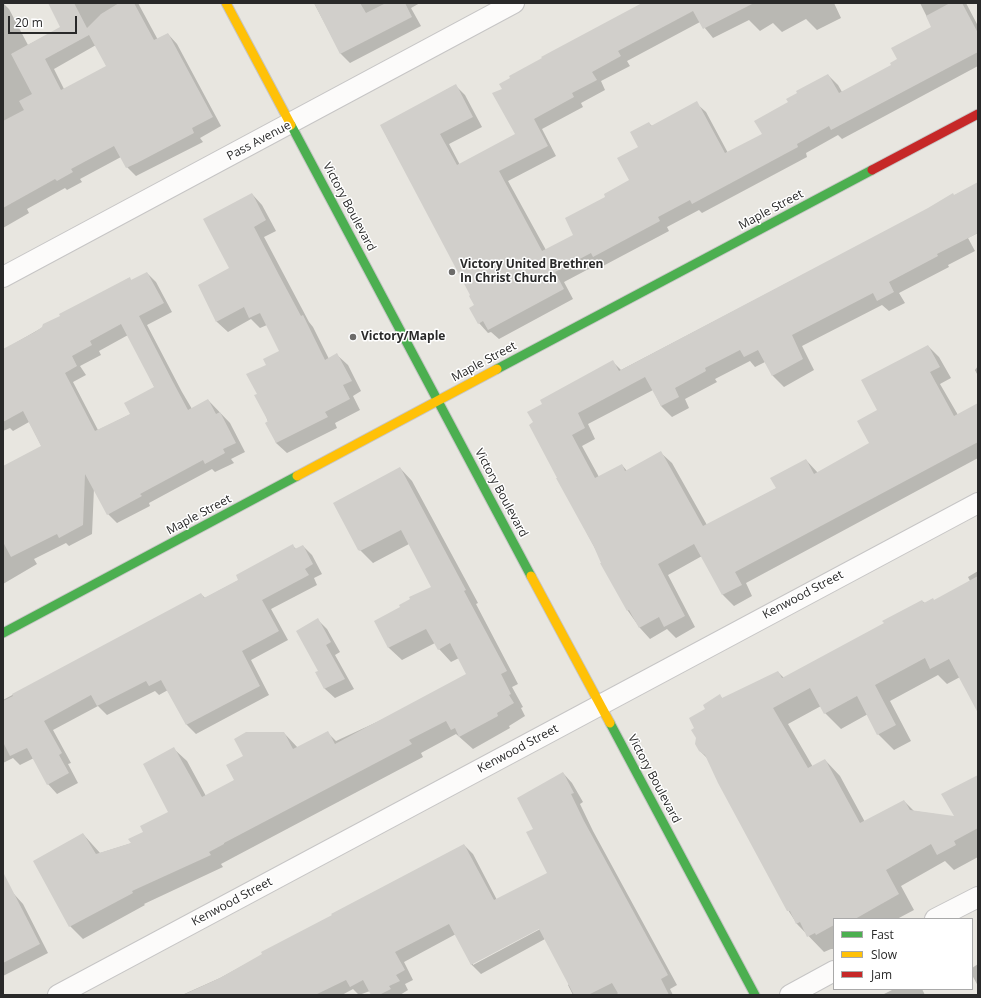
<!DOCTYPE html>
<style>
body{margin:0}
#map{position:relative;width:981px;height:998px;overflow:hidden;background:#e8e6e0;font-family:"Open Sans",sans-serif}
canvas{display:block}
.frame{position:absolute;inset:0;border:4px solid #292929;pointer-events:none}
.legend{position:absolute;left:833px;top:918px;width:140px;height:72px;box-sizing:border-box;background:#fff;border:1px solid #a9a9a9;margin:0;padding:5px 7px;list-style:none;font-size:12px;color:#292929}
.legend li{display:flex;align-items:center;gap:8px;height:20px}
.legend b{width:20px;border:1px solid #a9a9a9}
.scale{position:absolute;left:8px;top:16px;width:69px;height:18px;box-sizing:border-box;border:2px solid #292929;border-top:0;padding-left:5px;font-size:12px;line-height:14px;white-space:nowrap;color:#292929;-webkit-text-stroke:3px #fff;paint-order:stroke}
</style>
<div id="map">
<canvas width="981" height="998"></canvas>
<div class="frame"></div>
<ul class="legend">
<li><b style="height:5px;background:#4caf50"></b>Fast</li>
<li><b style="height:5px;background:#ffc107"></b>Slow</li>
<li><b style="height:5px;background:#c62828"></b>Jam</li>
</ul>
<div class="scale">20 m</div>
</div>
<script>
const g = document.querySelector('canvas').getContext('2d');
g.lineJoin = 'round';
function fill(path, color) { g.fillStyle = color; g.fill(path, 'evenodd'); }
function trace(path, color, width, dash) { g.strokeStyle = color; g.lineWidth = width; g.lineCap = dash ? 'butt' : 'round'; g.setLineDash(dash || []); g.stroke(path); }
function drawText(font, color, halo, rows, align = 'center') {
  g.font = font + ' "Open Sans",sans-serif'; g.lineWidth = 3; g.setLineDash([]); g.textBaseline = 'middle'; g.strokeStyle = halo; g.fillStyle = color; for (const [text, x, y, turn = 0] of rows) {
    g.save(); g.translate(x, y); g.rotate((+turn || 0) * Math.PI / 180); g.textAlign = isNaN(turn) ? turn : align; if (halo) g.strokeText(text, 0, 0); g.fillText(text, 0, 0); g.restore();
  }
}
const shadow = new Path2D(`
 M 3,3 L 9,9 L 28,45 L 62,27 L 61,3 L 138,3 L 158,40 L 168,34 L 177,44 L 221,126 L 200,138 L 203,142 L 136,176 L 127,167 L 121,157 L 80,179 L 82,182 L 67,190 L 65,188 L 27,209 L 29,213 L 3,228 ZM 96,45 L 107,67 L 64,89 L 54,69 Z
 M 314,3 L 420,3 L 411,8 L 421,26 L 350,63 L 341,54 Z
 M 646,3 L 834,3 L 841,18 L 817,30 L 806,19 L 782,32 L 773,23 L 760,31 L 749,20 L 713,38 L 700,22 L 627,61 L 630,66 L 601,81 L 605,90 L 581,103 L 583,107 L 542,129 L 556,156 L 508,181 L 546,250 L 575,235 L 607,198 L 630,181 L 639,148 L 649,123 L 652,126 L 696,103 L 706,112 L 728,153 L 763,134 L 790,102 L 828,75 L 838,85 L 842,92 L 892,66 L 932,27 L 920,3 L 966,3 L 978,26 L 978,66 L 842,139 L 838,135 L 806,153 L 807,157 L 702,213 L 699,210 L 667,227 L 669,231 L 603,266 L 600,263 L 564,282 L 573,299 L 499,339 L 491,332 L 488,333 L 479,323 L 472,296 L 381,126 L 455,85 L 465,95 L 482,127 L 449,144 L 460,165 L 516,135 L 503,89 Z
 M 978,183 L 978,233 L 968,238 L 975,251 L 948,265 L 949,267 L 899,293 L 905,303 L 889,311 L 882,305 L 802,346 L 814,370 L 784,387 L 773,376 L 765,362 L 755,367 L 750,361 L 715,379 L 717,382 L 685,399 L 689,408 L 672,417 L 661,406 L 653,390 L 588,424 L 595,439 L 582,446 L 599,477 L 622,465 L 627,471 L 661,453 L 672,463 L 707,525 L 777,488 L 806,460 L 818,473 L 870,444 L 879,410 L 928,346 L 939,357 L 951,378 L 940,384 L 958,415 L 978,405 L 978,458 L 746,583 L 752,596 L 734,606 L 723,595 L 702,556 L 668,575 L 695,627 L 676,638 L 667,629 L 650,639 L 640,628 L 628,611 L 530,425 L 613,362 L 621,370 Z
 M 252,194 L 262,205 L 276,231 L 264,237 L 309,322 L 313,327 L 329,359 L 337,355 L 348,365 L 361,391 L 353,396 L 360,410 L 335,423 L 337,428 L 287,453 L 276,443 L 258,395 L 280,351 L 267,325 L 260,328 L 251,319 L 228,332 L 217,322 L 200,286 L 230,268 Z
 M 147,273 L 156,282 L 172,312 L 147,325 L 182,392 L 192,409 L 208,400 L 230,423 L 245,452 L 231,459 L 234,463 L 215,472 L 212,469 L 149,503 L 150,506 L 117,523 L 108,514 L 94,488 L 92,534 L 69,546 L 66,543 L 34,559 L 37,564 L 3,584 L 3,467 L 42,447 L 29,422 L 13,431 L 10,428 L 3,431 L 3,350 L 129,278 L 132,281 ZM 128,335 L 155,388 L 131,414 L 98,430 L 73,382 L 86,375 L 80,366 L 101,355 L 99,351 Z
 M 978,366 L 978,376 L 975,370 Z
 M 400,468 L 412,481 L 478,603 L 476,604 L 518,684 L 512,687 L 523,707 L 521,708 L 525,716 L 509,726 L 510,728 L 473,749 L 456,734 L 421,753 L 423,757 L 236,856 L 221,864 L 223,867 L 144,904 L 145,905 L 83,939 L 70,926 L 83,834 L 100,853 L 132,843 L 170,812 L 174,749 L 187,761 L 206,796 L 235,780 L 284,733 L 298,748 L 327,732 L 336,741 L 392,715 L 468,675 L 459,658 L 451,662 L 439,649 L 435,643 L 402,660 L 389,648 L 376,621 L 402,608 L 433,587 L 409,544 L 373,563 L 359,549 Z
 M 293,546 L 296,549 L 303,546 L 312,555 L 322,574 L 314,578 L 317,585 L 271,609 L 288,640 L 251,660 L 269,695 L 196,734 L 187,725 L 168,690 L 159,695 L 155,691 L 107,715 L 98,706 L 53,730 L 71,763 L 68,764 L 78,783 L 57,794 L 48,784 L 34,758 L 20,765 L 13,758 L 3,763 L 3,700 L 201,594 L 205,598 L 239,580 Z
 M 978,571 L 978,704 L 960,677 L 947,684 L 938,675 L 890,701 L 911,741 L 894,750 L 878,734 L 868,714 L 841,729 L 825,713 L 821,706 L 788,724 L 813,767 L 825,760 L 840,776 L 865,822 L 904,801 L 914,811 L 956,817 L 978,781 L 978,857 L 954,870 L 945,861 L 901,886 L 914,910 L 897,919 L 834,919 L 834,949 L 831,949 L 824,952 L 797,924 L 788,910 L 708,759 L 699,750 L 706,709 L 720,696 L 723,699 L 778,672 L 784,678 L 885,624 L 922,601 L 925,603 L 935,601 L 970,581 L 968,577 Z
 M 318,620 L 327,629 L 340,652 L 335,655 L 354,689 L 335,698 L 325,689 L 316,673 L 320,671 Z
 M 563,773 L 572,783 L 583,802 L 580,804 L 593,831 L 677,985 L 670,989 L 673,995 L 620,995 L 619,993 L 615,995 L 573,995 L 568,985 L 569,984 L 545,939 L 481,974 L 471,964 L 456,934 L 404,962 L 413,980 L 405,984 L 408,990 L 400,995 L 372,995 L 370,991 L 359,995 L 353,989 L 342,995 L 182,995 L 220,978 L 464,845 L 473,854 L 497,900 L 549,874 L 534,829 ZM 543,926 L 544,927 L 473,965 L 473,962 Z
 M 14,894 L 23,904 L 48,953 L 3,976 L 3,900 Z
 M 978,964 L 978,986 L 972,975 L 972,968 Z
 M 894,989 L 922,989 L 925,995 L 882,995 Z`);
const building = new Path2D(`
 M 48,3 L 74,3 L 87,28 L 101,14 L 119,3 L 134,3 L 154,40 L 168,33 L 213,117 L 192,128 L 194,133 L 137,163 L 126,168 L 114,146 L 71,169 L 73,172 L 57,181 L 55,179 L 3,208 L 3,121 L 24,110 L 19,101 L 32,94 L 11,54 L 60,27 ZM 89,35 L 106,66 L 61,90 L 45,59 Z
 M 314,3 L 360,3 L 366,13 L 386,3 L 405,3 L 412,17 L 340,54 Z
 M 642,3 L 754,3 L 703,29 L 693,11 L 618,51 L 621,56 L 592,72 L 597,80 L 572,93 L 574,97 L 534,119 L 548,146 L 499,171 L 542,251 L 573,235 L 565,218 L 605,197 L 604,194 L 629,180 L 617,158 L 638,147 L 630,132 L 649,122 L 651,126 L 697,101 L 725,153 L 762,134 L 754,121 L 788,102 L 786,99 L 797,93 L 796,91 L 828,74 L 839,93 L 891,65 L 890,63 L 897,59 L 891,48 L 931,27 L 926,16 L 950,3 L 962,3 L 978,33 L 978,52 L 831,130 L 829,126 L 797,144 L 798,147 L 692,204 L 690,200 L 658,217 L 660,221 L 593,257 L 591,253 L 555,272 L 564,289 L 488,330 L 483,321 L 478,324 L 469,308 L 474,305 L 469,296 L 470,295 L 380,125 L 456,84 L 473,117 L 440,134 L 457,165 L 515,134 L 492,93 L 502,89 L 499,84 L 510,78 L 509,76 L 542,58 L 541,57 Z
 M 978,182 L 978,233 L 937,254 L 938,256 L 889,282 L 894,292 L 877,301 L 873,293 L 792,335 L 803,359 L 772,376 L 758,350 L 744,357 L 740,350 L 705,368 L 706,371 L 675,388 L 679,397 L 661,406 L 645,377 L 578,413 L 585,428 L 572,435 L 595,478 L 622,464 L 625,471 L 661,451 L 703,526 L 776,488 L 770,478 L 806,459 L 814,474 L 869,443 L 857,421 L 877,410 L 861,380 L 928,345 L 940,367 L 930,372 L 954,416 L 978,403 L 978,442 L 735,572 L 742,585 L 722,595 L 694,544 L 658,564 L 685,616 L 664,627 L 659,617 L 639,628 L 629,610 L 627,611 L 600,563 L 601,563 L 594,547 L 556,478 L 557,478 L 529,425 L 533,422 L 527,412 L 542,404 L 540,400 L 613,360 L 619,371 L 928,208 L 953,193 L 954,195 Z
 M 252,193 L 266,220 L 254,227 L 279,275 L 301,316 L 303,315 L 325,360 L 337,353 L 352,381 L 343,385 L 350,399 L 325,412 L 328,417 L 276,443 L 265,423 L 268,421 L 254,395 L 257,394 L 246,374 L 266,365 L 263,359 L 279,351 L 260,313 L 249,318 L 244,307 L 216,322 L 198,285 L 229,268 L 203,219 Z
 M 147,272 L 164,303 L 139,316 L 173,382 L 188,410 L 208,399 L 216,414 L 220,412 L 236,443 L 223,449 L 225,453 L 205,464 L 203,460 L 140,494 L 142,496 L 107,515 L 85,474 L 83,525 L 59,538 L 57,534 L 11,557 L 3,542 L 3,466 L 41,446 L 23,411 L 3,422 L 3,349 L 35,332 L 42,327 L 43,324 L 60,316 L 59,314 L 86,300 L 130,277 L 131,280 ZM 121,324 L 154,387 L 124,403 L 130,414 L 95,431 L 65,373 L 77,366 L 72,356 L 92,345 L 90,341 Z
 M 400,467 L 466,590 L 464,591 L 507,671 L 501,674 L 511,694 L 509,695 L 514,703 L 497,713 L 498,716 L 459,737 L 455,728 L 451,730 L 446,721 L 409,740 L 412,744 L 224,843 L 224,844 L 209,852 L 211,855 L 132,891 L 133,893 L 69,927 L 33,861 L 83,833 L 96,854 L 131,843 L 128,839 L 143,832 L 140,826 L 168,812 L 143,764 L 174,747 L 202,797 L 234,780 L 226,765 L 243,756 L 234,739 L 246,732 L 284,732 L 293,749 L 328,731 L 335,744 L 466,674 L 450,643 L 438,650 L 426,629 L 388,648 L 374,621 L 400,607 L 399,605 L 410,599 L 409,597 L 431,587 L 401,530 L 360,551 L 358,550 L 333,503 Z
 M 293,544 L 295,549 L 303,545 L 313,564 L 305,569 L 309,575 L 262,600 L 279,631 L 242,651 L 260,686 L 186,725 L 161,680 L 149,686 L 146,681 L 97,706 L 91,695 L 44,721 L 62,753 L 59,755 L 69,773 L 47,785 L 27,748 L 10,756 L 3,742 L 3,701 L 13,696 L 12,694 L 201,593 L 204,598 L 238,580 L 236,575 Z
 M 978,576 L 978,713 L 949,659 L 930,669 L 925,658 L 875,685 L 896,725 L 877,735 L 857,696 L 824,714 L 810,688 L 773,708 L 808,768 L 825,759 L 860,823 L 904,800 L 910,810 L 954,816 L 941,794 L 978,775 L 978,828 L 954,841 L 956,845 L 937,855 L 931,844 L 886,870 L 899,894 L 855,919 L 834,919 L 834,925 L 816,935 L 815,933 L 807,937 L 800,922 L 796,924 L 790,911 L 787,911 L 718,783 L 705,755 L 699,751 L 695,744 L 696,738 L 691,730 L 694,728 L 689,718 L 705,709 L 703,705 L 720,694 L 722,698 L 778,671 L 782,678 L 884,623 L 882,621 L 922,600 L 924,603 L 933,598 L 934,600 Z
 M 318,618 L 331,642 L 326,645 L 345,679 L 324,689 L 315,672 L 318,671 L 296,631 Z
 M 563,772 L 574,793 L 571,794 L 584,821 L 668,975 L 661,979 L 669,995 L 619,995 L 612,983 L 588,995 L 574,995 L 539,929 L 471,965 L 449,924 L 395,952 L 405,970 L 396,975 L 400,981 L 389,986 L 391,989 L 379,995 L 371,995 L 363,980 L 350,987 L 346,980 L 315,995 L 183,995 L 220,978 L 262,954 L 261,952 L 332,915 L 331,914 L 464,844 L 494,900 L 547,873 L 526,832 L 533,829 L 517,798 Z
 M 3,872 L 40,944 L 3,963 Z`);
const street = new Path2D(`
 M 3,277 L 514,3
 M 935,919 L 978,897
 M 58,995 C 365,831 671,666 978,503
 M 790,995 L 834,971`);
const fast = new Path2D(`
 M 291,125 L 531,576
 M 497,369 L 872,170
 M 3,633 L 297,476
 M 610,723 L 755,995`);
const slow = new Path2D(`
 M 226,3 L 291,125
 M 297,476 L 497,369
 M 531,576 L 610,723`);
const jam = new Path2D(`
 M 872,170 L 978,114`);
const markers = [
 [452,272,4,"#6c6b69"],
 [353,337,4,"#6c6b69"]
];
const streetNames = [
 ["Pass Avenue",259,141,-28],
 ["Victory Boulevard",349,207,62],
 ["Maple Street",771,210,-28],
 ["Maple Street",484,362,-28],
 ["Victory Boulevard",501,493,62],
 ["Maple Street",199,515,-28],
 ["Kenwood Street",803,595,-28],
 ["Kenwood Street",518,749,-28],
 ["Victory Boulevard",654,779,62],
 ["Kenwood Street",232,902,-28]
];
const poiNames = [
 ["Victory United Brethren",460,265],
 ["In Christ Church",460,279],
 ["Victory/Maple",361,337]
];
fill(shadow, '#0003');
fill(building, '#d1cfcb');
trace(street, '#c6c5c5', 22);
trace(fast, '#c6c5c5', 11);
trace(slow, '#c6c5c5', 11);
trace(jam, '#c6c5c5', 11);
trace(street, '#fcfbfa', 20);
trace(fast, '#4caf50', 9);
trace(slow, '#ffc107', 9);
trace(jam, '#c62828', 9);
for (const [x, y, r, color] of markers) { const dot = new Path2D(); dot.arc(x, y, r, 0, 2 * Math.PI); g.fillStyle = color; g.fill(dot); trace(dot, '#fff', 1.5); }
drawText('12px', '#292929', '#fff', streetNames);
drawText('bold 12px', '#292929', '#fff', poiNames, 'left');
</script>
